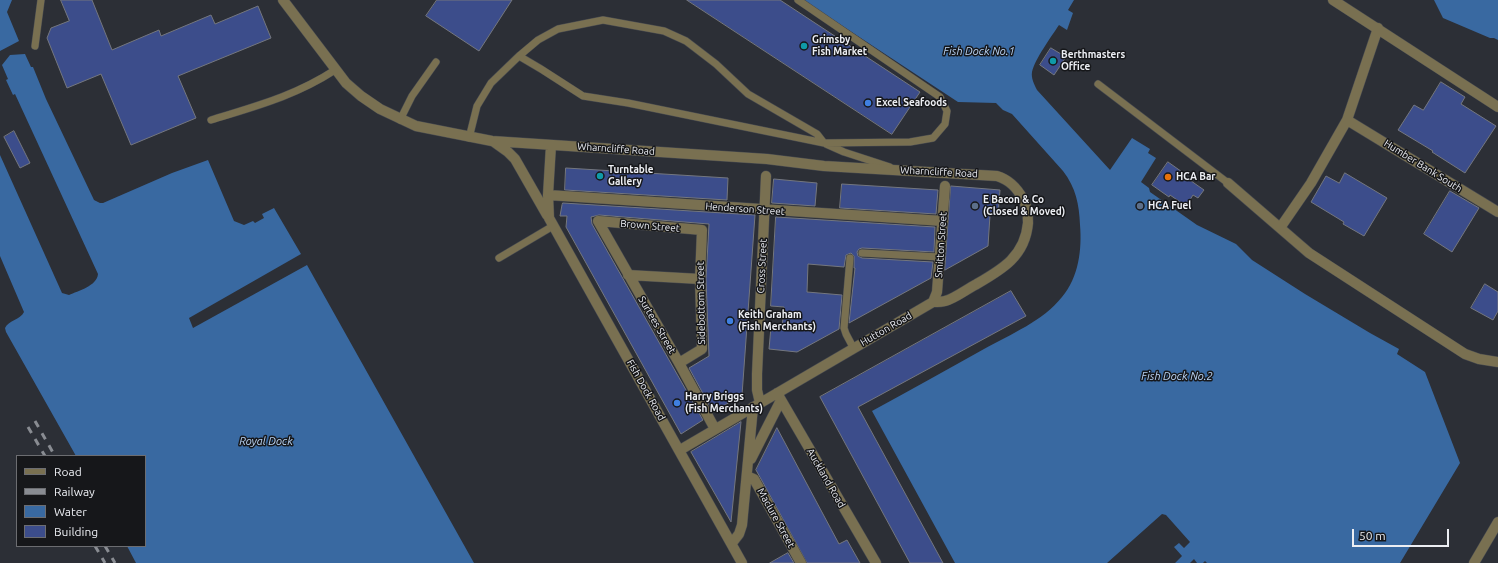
<!DOCTYPE html>
<style>
body{margin:0}
#map{position:relative;width:1498px;height:563px;overflow:hidden;background:#2c2f36;font-family:Ubuntu,sans-serif}
canvas{display:block}
.legend{position:absolute;left:16px;top:455px;width:130px;height:92px;box-sizing:border-box;background:#16171a;border:1px solid #6c6d71;margin:0;padding:5px 7px;list-style:none;font-size:12px;color:#eceef3}
.legend li{display:flex;align-items:center;gap:8px;height:20px}
.legend b{width:20px;border:1px solid #6c6d71}
.scale{position:absolute;left:1352px;top:529px;width:97px;height:18px;box-sizing:border-box;border:2px solid #eceef3;border-top:0;padding-left:5px;font-size:12px;line-height:14px;white-space:nowrap;color:#eceef3;-webkit-text-stroke:3px #16171a;paint-order:stroke}
</style>
<div id="map">
<canvas width="1498" height="563"></canvas>
<ul class="legend">
<li><b style="height:5px;background:#797051"></b>Road</li>
<li><b style="height:5px;background:#898c92"></b>Railway</li>
<li><b style="height:11px;background:#3969a1"></b>Water</li>
<li><b style="height:11px;background:#3c4d8b"></b>Building</li>
</ul>
<div class="scale">50 m</div>
</div>
<script>
const g = document.querySelector('canvas').getContext('2d');
g.lineJoin = 'round';
function fill(path, color) { g.fillStyle = color; g.fill(path, 'evenodd'); }
function trace(path, color, width, dash) { g.strokeStyle = color; g.lineWidth = width; g.lineCap = dash ? 'butt' : 'round'; g.setLineDash(dash || []); g.stroke(path); }
function drawText(font, color, halo, rows, align = 'center') {
  g.font = font + ' Ubuntu,sans-serif'; g.lineWidth = 3; g.setLineDash([]); g.textBaseline = 'middle'; g.strokeStyle = halo; g.fillStyle = color; for (const [text, x, y, turn = 0] of rows) {
    g.save(); g.translate(x, y); g.rotate((+turn || 0) * Math.PI / 180); g.textAlign = isNaN(turn) ? turn : align; if (halo) g.strokeText(text, 0, 0); g.fillText(text, 0, 0); g.restore();
  }
}
const water = new Path2D(`
 M 0,0 L 12,0 L 7,12 L 19,41 L 0,51 Z
 M 803,0 L 1074,0 L 1068,10 L 1073,13 L 1067,30 L 1059,25 C 1051,37 1035,59 1032,72 C 1031,78 1034,84 1037,90 L 1110,170 L 1132,138 L 1150,149 L 1148,153 L 1156,158 L 1141,182 L 1149,188 L 1150,192 L 1197,225 L 1236,244 L 1252,260 L 1305,294 L 1370,333 L 1399,349 L 1397,354 L 1425,372 L 1460,463 L 1400,563 L 1207,563 L 1205,561 L 1203,563 L 1197,563 L 1194,559 L 1190,563 L 1175,563 L 1182,556 L 1174,547 L 1179,543 L 1184,548 L 1190,542 L 1166,515 L 1162,514 L 1107,563 L 955,563 L 872,411 C 910,390 947,370 984,349 C 1011,334 1043,321 1062,297 C 1079,277 1082,249 1080,225 C 1079,204 1076,188 1063,171 L 1012,114 L 1003,110 L 996,103 L 958,102 Z
 M 1434,0 L 1498,0 L 1498,40 L 1494,38 L 1490,38 L 1443,18 Z
 M 25,54 L 31,67 L 33,67 L 46,99 L 94,200 L 100,203 L 103,203 L 172,173 L 208,160 L 234,221 L 244,225 L 253,221 L 255,223 L 264,218 L 262,214 L 274,208 L 301,254 L 189,318 L 193,328 L 307,265 L 474,563 L 136,563 L 127,546 L 145,546 L 145,456 L 76,456 L 6,332 L 5,328 C 9,320 20,320 24,312 L 0,256 L 0,155 L 62,293 L 69,295 C 78,291 97,286 98,274 L 15,94 L 13,95 L 6,80 L 8,79 L 2,65 L 10,55 Z`);
const building = new Path2D(`
 M 61,0 L 92,0 L 112,50 L 159,30 L 161,36 L 211,15 L 215,24 L 258,6 L 271,38 L 178,76 L 196,118 L 131,145 L 101,74 L 67,88 L 47,38 L 51,28 L 69,21 Z
 M 437,0 L 512,0 L 479,51 L 426,16 Z
 M 687,0 L 780,0 L 920,92 L 892,134 Z
 M 1051,48 L 1066,57 L 1054,75 L 1040,65 Z
 M 1441,82 L 1465,97 L 1461,104 L 1496,126 L 1465,173 L 1432,152 L 1433,151 L 1398,130 L 1414,105 L 1423,110 Z
 M 14,131 L 30,163 L 20,168 L 4,137 Z
 M 1168,162 L 1185,174 L 1184,176 L 1204,190 L 1198,198 L 1193,195 L 1186,206 L 1170,195 L 1169,197 L 1152,185 Z
 M 566,168 L 728,178 L 727,200 L 565,190 Z
 M 1345,173 L 1387,198 L 1364,236 L 1343,224 L 1344,222 L 1311,202 L 1326,176 L 1339,183 Z
 M 774,179 L 817,183 L 815,206 L 772,203 Z
 M 842,184 L 938,190 L 936,214 L 840,208 Z
 M 951,186 L 1000,190 L 998,215 L 990,215 L 988,246 L 945,270 Z
 M 1450,191 L 1479,208 L 1452,252 L 1424,234 Z
 M 563,203 L 755,215 L 742,395 L 713,412 L 689,368 L 709,356 L 706,279 L 709,224 L 599,215 L 591,217 L 592,224 L 703,420 L 681,434 L 566,227 L 567,216 L 560,216 L 562,205 Z
 M 776,217 L 935,227 L 934,252 L 862,248 L 859,249 L 857,252 L 858,256 L 862,258 L 933,262 L 931,278 L 849,323 L 855,268 L 854,268 L 854,256 L 851,253 L 846,255 L 844,267 L 808,264 L 807,292 L 842,295 L 839,329 L 797,352 L 769,349 L 771,327 L 782,328 L 784,307 L 771,306 Z
 M 1485,284 L 1498,292 L 1498,311 L 1493,320 L 1471,308 Z
 M 1011,291 L 1026,316 L 858,407 L 943,563 L 910,563 L 820,397 Z
 M 741,422 L 731,522 L 691,452 Z
 M 777,428 L 839,544 L 847,540 L 860,563 L 807,563 L 756,470 Z
 M 788,553 L 794,563 L 770,563 Z`);
const lane = new Path2D(`
 M 798,0 L 940,97 L 947,111 L 945,124 L 933,138 L 910,142 L 824,143
 M 35,46 L 41,0
 M 1098,84 L 1228,183
 M 211,120 C 256,106 295,96 335,70
 M 400,120 L 412,96 L 436,62
 M 469,138 L 477,106 L 491,83 L 519,56 L 538,40 L 558,29 L 603,20 L 664,31 L 686,41 L 716,64 L 748,94 L 817,134 L 824,143 L 628,103 L 583,96 L 541,69 L 519,56
 M 826,144 L 844,152 L 890,167
 M 862,253 L 940,257
 M 499,258 L 553,226
 M 850,258 L 844,328 L 846,334 L 854,349`);
const street = new Path2D(`
 M 283,0 L 346,83 L 361,96 L 380,109 L 416,126 L 492,141 L 767,159 L 824,166 L 997,176 C 1010,180 1017,188 1023,199 C 1027,206 1028,216 1028,223 C 1025,257 1001,270 975,285 C 967,289 954,299 945,301 C 942,302 937,302 933,302 L 680,450
 M 1333,0 L 1498,107
 M 1347,120 L 1498,212
 M 494,142 L 508,152 L 515,159 L 547,215
 M 551,145 L 548,195 L 549,218 L 742,563
 M 1228,183 L 1309,253 L 1465,354 L 1479,359 L 1498,362
 M 548,195 L 943,221
 M 598,221 L 702,230 L 700,279 L 702,349 L 679,363
 M 598,221 L 679,363 L 715,429
 M 1280,228 L 1311,183 L 1347,120 L 1378,28
 M 628,275 L 700,279
 M 933,302 L 937,292 L 945,186
 M 777,393 L 876,563
 M 760,403 L 757,390 L 757,374 L 766,176
 M 751,459 L 781,400
 M 747,476 L 754,479 L 801,563
 M 732,543 L 739,534 L 742,525 L 753,407
 M 1474,563 L 1498,522`);
const rail = new Path2D(`
 M 35,421 L 55,456
 M 28,427 L 45,456
 M 95,546 L 105,563
 M 105,546 L 115,563`);
const markers = [
 [804,46,4,"#0f9aa8"],
 [1053,61,4,"#0f9aa8"],
 [868,103,4,"#3f7fe0"],
 [600,176,4,"#0f9aa8"],
 [1168,177,4,"#e8710a"],
 [975,206,4,"#5c6f8a"],
 [1140,206,4,"#5c6f8a"],
 [730,321,4,"#3f7fe0"],
 [677,403,4,"#3f7fe0"]
];
const poiNames = [
 ["Grimsby",812,40],
 ["Fish Market",812,52],
 ["Berthmasters",1061,55],
 ["Office",1061,67],
 ["Excel Seafoods",876,103],
 ["Turntable",608,170],
 ["Gallery",608,182],
 ["HCA Bar",1176,177],
 ["E Bacon & Co",983,200],
 ["(Closed & Moved)",983,212],
 ["HCA Fuel",1148,206],
 ["Keith Graham",738,315],
 ["(Fish Merchants)",738,327],
 ["Harry Briggs",685,397],
 ["(Fish Merchants)",685,409]
];
const streetNames = [
 ["Wharncliffe Road",616,149,4],
 ["Humber Bank South",1423,166,32],
 ["Wharncliffe Road",939,172,3],
 ["Henderson Street",745,209,4],
 ["Brown Street",650,226,5],
 ["Smitton Street",941,245,-86],
 ["Cross Street",762,266,-87],
 ["Sidebottom Street",701,303,-91],
 ["Surtees Street",657,325,60],
 ["Hutton Road",886,329,-30],
 ["Fish Dock Road",646,390,61],
 ["Auckland Road",826,478,60],
 ["Maclure Street",776,518,61]
];
const waterNames = [
 ["Fish Dock No.1",979,51],
 ["Fish Dock No.2",1177,376],
 ["Royal Dock",266,441]
];
fill(water, '#3969a1');
fill(building, '#3c4d8b');
trace(building, '#74777f', 1);
trace(lane, '#474a50', 8);
trace(street, '#474a50', 11);
trace(lane, '#797051', 7);
trace(street, '#797051', 10);
trace(rail, '#898c92', 3, [7, 7]);
for (const [x, y, r, color] of markers) { const dot = new Path2D(); dot.arc(x, y, r, 0, 2 * Math.PI); g.fillStyle = color; g.fill(dot); trace(dot, '#16171a', 1.5); }
drawText('bold 10px', '#eceef3', '#16171a', poiNames, 'left');
drawText('10px', '#eceef3', '#16171a', streetNames);
drawText('italic 11px', '#bcd6f7', '#16171a', waterNames);
</script>
